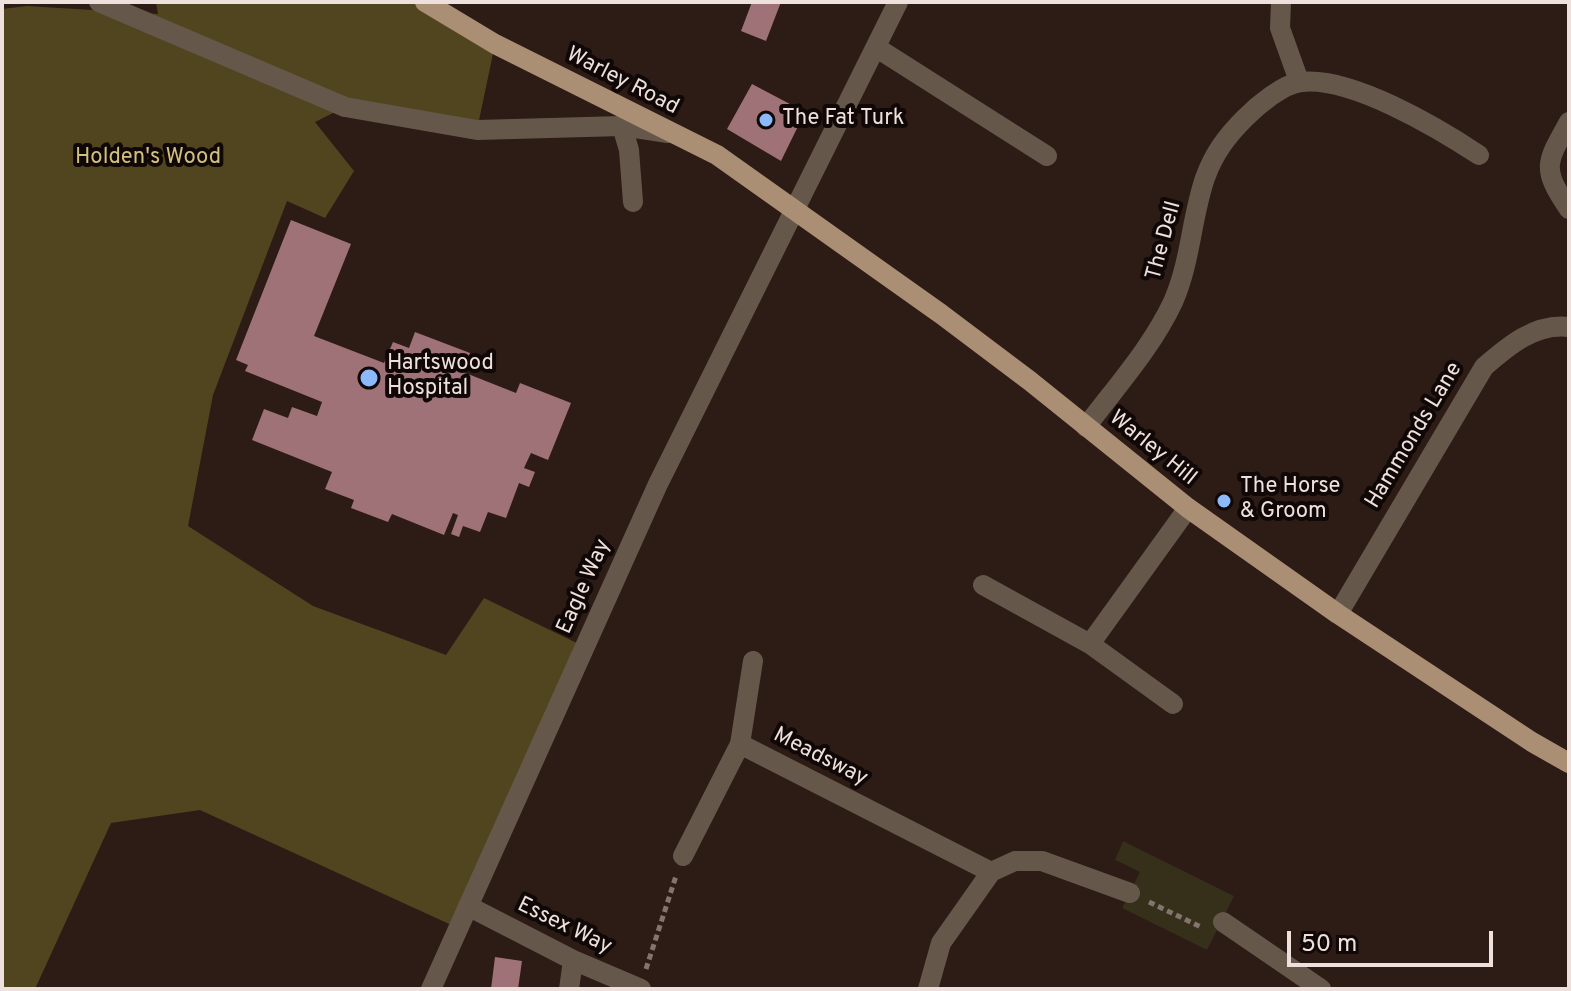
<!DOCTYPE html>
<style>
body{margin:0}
#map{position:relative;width:1571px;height:991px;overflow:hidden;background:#2d1b15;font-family:Overpass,sans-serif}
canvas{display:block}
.frame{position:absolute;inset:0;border:4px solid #eee0dc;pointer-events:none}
.scale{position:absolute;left:1287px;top:931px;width:206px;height:36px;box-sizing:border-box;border:4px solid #eee0dc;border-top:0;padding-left:10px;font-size:24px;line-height:28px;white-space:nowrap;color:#eee0dc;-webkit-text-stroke:6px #100806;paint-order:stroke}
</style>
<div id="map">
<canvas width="1571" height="991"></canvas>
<div class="frame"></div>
<div class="scale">50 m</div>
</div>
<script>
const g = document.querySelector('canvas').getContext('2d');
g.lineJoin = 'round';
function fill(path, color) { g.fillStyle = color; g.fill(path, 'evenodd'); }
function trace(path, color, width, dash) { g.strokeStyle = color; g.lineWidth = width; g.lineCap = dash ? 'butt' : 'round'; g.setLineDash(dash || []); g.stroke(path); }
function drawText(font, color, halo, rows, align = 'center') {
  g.font = font + ' Overpass,sans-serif'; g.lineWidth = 8; g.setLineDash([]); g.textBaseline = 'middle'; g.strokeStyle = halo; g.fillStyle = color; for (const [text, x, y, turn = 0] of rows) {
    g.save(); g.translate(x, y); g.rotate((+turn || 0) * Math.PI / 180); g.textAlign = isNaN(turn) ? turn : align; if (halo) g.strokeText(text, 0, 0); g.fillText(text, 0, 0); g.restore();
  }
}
const green = new Path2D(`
 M 1123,841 L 1234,896 L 1207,950 L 1122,908 L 1140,872 L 1115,860 Z`);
const forest = new Path2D(`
 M 156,2 L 425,2 L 495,44 L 477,130 L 345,107 L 315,122 L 354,171 L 325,218 L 287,201 L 213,395 L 188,526 L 313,606 L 446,655 L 484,598 L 585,647 L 458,928 L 200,810 L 111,823 L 35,989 L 2,989 L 2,9 L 27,6 L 158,14 Z`);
const building = new Path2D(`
 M 752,2 L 781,2 L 766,41 L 741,31 Z
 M 752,84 L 805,112 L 781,161 L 727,129 Z
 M 291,220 L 351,244 L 314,336 L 384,363 L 393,342 L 409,348 L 415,332 L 470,353 L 463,372 L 516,393 L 520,383 L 571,403 L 548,460 L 531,453 L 524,468 L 535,472 L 529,487 L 519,483 L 506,518 L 488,512 L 480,532 L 463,526 L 459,537 L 451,534 L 458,515 L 453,513 L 444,535 L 392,514 L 388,522 L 351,508 L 354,500 L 325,489 L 332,472 L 252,440 L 264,409 L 288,418 L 292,407 L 317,416 L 322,402 L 245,371 L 248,365 L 236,360 Z
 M 495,957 L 522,961 L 518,989 L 491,989 Z`);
const path = new Path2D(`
 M 1149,902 L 1201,927
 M 646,969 L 676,876`);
const minor = new Path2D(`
 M 99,2 L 345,107 L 477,130 L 622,126 L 668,133
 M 1281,2 L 1280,28 L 1299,81
 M 877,48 L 1047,156
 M 1569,122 C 1546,163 1541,168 1569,209
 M 622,126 L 629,150 L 633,202
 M 1086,427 C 1116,387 1152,347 1173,302 C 1191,261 1191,219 1205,178 C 1214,153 1227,136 1245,118 C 1258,105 1283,84 1301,82 C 1351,76 1438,128 1479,155
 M 983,585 L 1090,644 L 1188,508
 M 1338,614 L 1484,367 C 1508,346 1535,323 1569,327
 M 1090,644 L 1173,704
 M 740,744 L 753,661
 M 683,856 L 740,744 L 991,872 L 941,943 L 928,989
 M 991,872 L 1015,861 L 1042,861 L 1130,893
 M 468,906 L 573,960 L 641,989
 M 1223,922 L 1321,989
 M 431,989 L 658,484 L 898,2
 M 569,989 L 573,960`);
const major = new Path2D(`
 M 425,2 L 495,44 L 717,155 L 941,314 L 1030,381 L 1188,508 L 1338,614 L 1532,742 L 1569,763`);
const markers = [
 [766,120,8,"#8cb9fc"],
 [369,378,10,"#8cb9fc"],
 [1224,501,8,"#8cb9fc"]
];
const streetNames = [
 ["Warley Road",622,82,27],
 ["The Dell",1165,241,-75],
 ["Hammonds Lane",1415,436,-59],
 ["Warley Hill",1152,449,39],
 ["Eagle Way",585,587,-66],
 ["Meadsway",820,758,27],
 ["Essex Way",564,927,26]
];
const poiNames = [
 ["The Fat Turk",782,120],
 ["Hartswood",387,365],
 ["Hospital",387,390],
 ["The Horse",1240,488],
 ["& Groom",1240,513]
];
const parkNames = [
 ["Holden's Wood",148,159]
];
fill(green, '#362f19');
fill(forest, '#50451f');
fill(building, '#9f7278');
trace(path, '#84746f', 5, [6, 4]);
trace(minor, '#65584b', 20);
trace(major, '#aa8f75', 20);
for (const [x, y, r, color] of markers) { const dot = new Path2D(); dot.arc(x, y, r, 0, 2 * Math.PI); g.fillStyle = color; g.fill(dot); trace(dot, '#100806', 3); }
drawText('22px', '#eee0dc', '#100806', streetNames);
drawText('22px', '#eee0dc', '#100806', poiNames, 'left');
drawText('22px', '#d3c07e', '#100806', parkNames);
</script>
